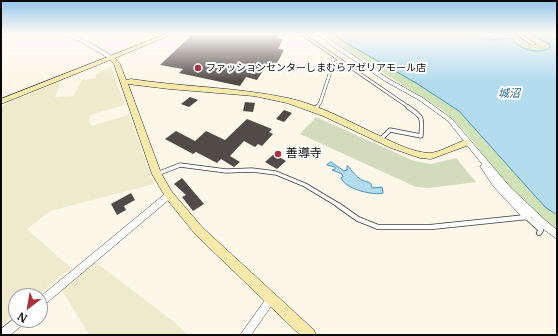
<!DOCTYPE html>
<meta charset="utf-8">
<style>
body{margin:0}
#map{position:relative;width:558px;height:336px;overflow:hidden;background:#fdf7e9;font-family:Merriweather,serif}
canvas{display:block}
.frame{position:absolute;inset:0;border:2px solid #0a0a0a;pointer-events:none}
.north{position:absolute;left:8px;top:288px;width:40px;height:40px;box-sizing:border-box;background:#fff;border:1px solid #9d9d9d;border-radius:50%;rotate:211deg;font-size:11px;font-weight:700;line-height:16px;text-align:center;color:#0a0a0a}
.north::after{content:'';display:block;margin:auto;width:14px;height:18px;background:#aa323f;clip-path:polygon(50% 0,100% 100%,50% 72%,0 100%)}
</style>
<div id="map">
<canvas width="558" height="336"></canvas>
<div class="frame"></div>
<div class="north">N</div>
</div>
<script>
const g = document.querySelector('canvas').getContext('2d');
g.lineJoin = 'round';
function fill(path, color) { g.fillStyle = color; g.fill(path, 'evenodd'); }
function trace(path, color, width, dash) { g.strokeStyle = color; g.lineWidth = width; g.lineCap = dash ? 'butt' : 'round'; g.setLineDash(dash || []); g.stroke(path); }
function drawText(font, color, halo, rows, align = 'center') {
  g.font = font + ' Merriweather,"Noto Sans JP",serif'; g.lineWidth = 4; g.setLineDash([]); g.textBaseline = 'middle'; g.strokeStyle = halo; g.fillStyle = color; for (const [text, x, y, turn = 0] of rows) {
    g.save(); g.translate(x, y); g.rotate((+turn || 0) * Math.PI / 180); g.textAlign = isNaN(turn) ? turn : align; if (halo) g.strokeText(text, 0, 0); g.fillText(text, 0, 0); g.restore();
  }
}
const farmland = new Path2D(`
 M 111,67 L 125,105 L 89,115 L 91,126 L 129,115 L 154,184 L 50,211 L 27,229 L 71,268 L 37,296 L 16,296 L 16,313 L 1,326 L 1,106 L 62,80 L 55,97 L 73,96 L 82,80 L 96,78 L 96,73 Z
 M 94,261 L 173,321 L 188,335 L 89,335 L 62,290 Z`);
const green = new Path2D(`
 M 325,34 L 333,34 L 348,44 L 416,83 L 459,111 L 545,207 L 557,215 L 557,231 C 536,213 515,195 498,173 C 479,150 465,128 441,109 L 343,47 Z
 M 474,34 L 516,34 L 534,46 L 538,46 L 520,34 L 535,34 L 536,36 L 551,46 C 543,55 519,51 515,39 L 509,37 L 497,40 L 491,40 Z`);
const cemetery = new Path2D(`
 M 316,117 L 414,161 L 431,164 L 456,158 L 476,182 L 429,188 L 416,187 L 300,134 Z`);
const water = new Path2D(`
 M 333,34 L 474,34 L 494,40 L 512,38 C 515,40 515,43 518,45 C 527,51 546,55 551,45 L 539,39 L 535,34 L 557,34 L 557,215 L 545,207 L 459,111 L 416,83 L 348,44 Z
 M 331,162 L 344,171 L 347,170 L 347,166 L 348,166 C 352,171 356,177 362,180 C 366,182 368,181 371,184 L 372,188 L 382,187 L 383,193 C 374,196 345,189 341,178 L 343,177 L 342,174 L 332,170 L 335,169 L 335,167 L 327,165 Z`);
const building = new Path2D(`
 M 193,34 L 278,34 L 277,38 L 283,39 L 278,49 L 284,50 L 276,65 L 268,63 L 257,80 L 246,77 L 240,86 L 179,73 L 183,69 L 160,65 Z
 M 190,97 L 198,100 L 189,107 L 181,104 Z
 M 245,102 L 255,103 L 253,112 L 243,111 Z
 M 284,110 L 292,113 L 284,122 L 276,119 Z
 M 247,119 L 272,129 L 269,132 L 273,134 L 262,146 L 258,144 L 255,147 L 244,141 L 230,156 L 240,162 L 234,167 L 221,159 L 217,163 L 196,152 L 193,154 L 165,139 L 176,131 L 195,141 L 206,131 L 225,140 Z
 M 274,154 L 286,161 L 277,169 L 265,162 Z
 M 182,178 L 204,204 L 193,211 L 182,197 L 186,195 L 174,184 Z
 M 131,193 L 135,200 L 124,206 L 126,210 L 117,215 L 111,204 Z`);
const laneFar2 = new Path2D(`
 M 302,34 L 410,108
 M 1,36 L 8,34
 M 316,108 L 320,103 L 333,64 L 338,61`);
const laneFar1 = new Path2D(`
 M 315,109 L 317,107
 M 380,140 L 390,130 L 421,136 C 422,117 424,118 408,107
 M 157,174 L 180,165 L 226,171 L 252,170 L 276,173 L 305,185 L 340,206`);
const lane = new Path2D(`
 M 338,205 L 358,219 L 378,227 L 431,227 L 527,217 L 541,230 L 539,233`);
const street = new Path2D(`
 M 64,34 C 75,33 106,51 114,58 L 110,59 L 81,42 Z
 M 319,34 L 323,34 L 333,42 L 389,79 L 423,98 L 452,119 L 511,188 L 545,220 L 557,230 L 557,239 L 539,226 L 531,217 L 530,219 L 527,220 L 524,219 L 494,187 L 480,166 L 482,164 L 448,121 L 419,100 L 385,81 L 329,44 Z
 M 516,34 L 520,34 L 536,44 L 532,45 Z
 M 169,192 L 172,193 L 173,195 L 172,197 L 43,306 L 40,308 L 40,297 L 166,193 Z
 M 271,294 L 274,296 L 276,299 L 274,302 L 251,335 L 240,335 L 268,296 Z
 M 16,317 L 16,320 L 25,320 L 24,324 L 10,335 L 1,335 L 1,329 Z`);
const secondary = new Path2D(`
 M 166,34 L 173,34 L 115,58 L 120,64 L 126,80 L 131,79 C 183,87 236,87 288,98 C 320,105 350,122 380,136 C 395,143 412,152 429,153 C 439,153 455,143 466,140 L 470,143 L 469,145 L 431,159 L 420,158 L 391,148 L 323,116 L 287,103 L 254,96 L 169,89 L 128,84 L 161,173 L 172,192 L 203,228 L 314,330 L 316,335 L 300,335 L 195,234 L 166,198 L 152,174 L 114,64 L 110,60 L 1,104 L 1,99 Z`);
const markers = [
 [198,68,4,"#aa323f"],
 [278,154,4,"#aa323f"]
];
const farPoinames = [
 ["ファッションセンターしまむらアゼリアモール店",206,68]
];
const farWaternames = [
 ["城沼",509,94]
];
const poiNames = [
 ["善導寺",286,154]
];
fill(farmland, '#efeacc');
fill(green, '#d0e3b7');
fill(cemetery, '#d3dbbd');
fill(water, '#b3dcef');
trace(water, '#4294be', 1);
fill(building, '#514a47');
trace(laneFar2, '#3d3d3d', 3.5);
trace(laneFar1, '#3d3d3d', 5);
trace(lane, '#3d3d3d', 6);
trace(street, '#3d3d3d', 1);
trace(secondary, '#2c2c2c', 1);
trace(laneFar2, '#fff', 2.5);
trace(laneFar1, '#fff', 3.5);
trace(lane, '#fff', 4.5);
fill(street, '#fff');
fill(secondary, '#f6e9aa');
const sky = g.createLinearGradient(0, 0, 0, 81);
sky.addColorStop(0, '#93c4eb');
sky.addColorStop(0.42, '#fefbf5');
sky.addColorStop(1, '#fefbf500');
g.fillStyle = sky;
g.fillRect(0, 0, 558, 81);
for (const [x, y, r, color] of markers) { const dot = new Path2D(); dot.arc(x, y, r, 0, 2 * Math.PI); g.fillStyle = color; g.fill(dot); trace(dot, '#fff', 1.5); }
drawText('10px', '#0a0a0a', '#fff', farPoinames, 'left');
drawText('italic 11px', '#22658d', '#fff', farWaternames);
drawText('12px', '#0a0a0a', '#fff', poiNames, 'left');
</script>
